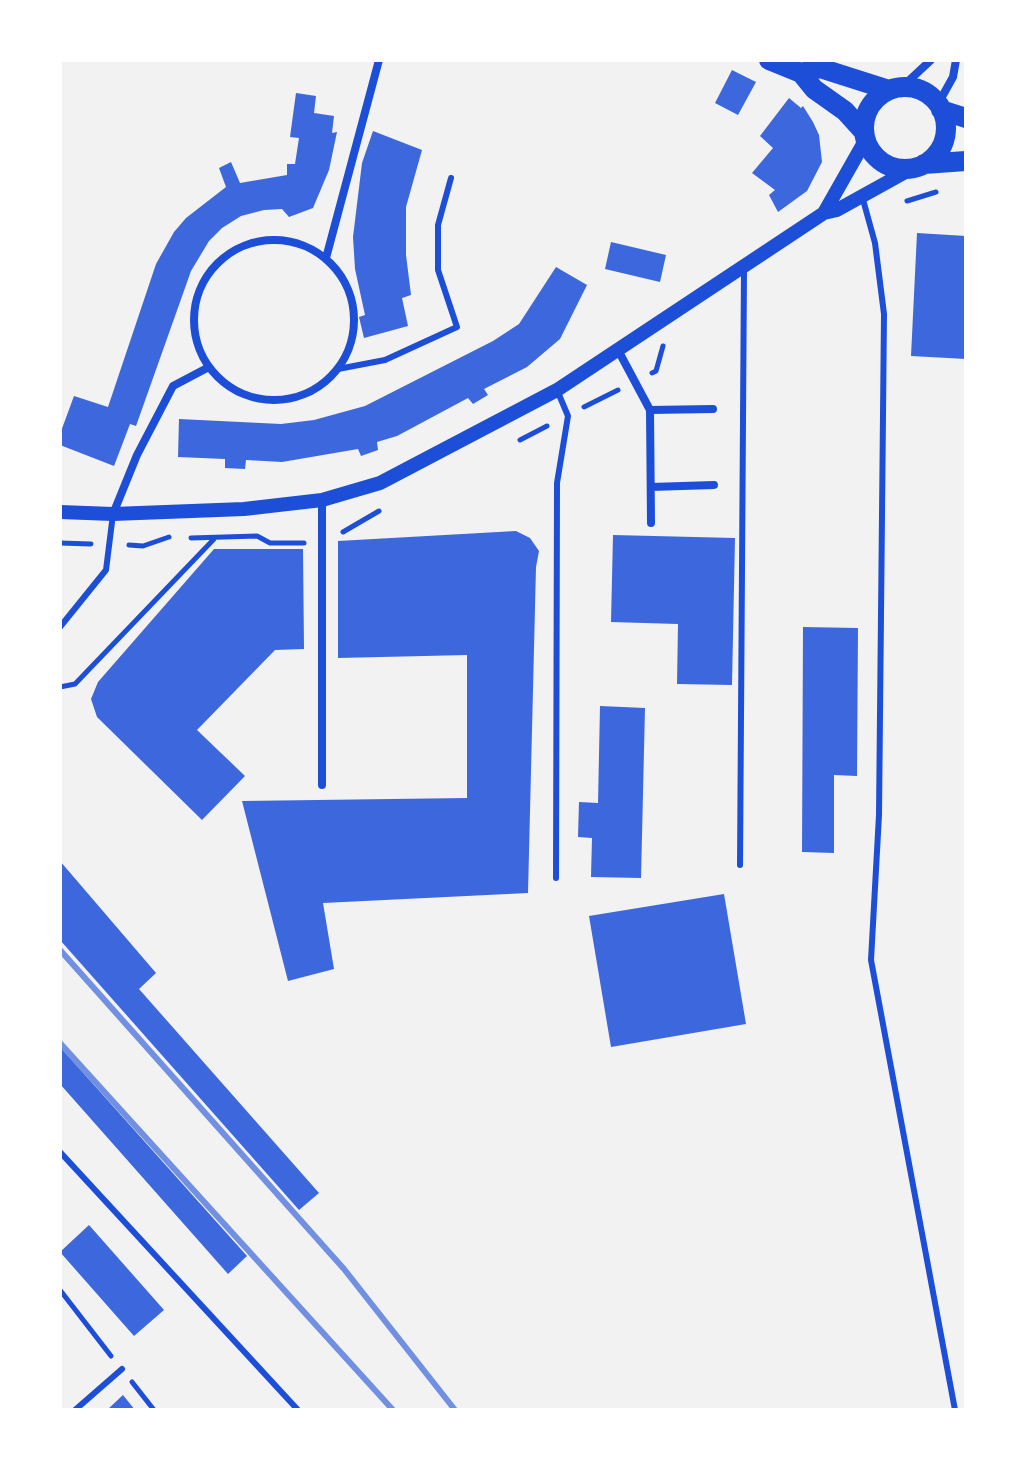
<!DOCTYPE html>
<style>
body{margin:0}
#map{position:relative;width:1026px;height:1470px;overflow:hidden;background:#f2f2f2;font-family:"Source Sans 3",sans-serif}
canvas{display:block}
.frame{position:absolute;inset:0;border:62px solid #fff;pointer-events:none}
</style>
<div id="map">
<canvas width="1026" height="1470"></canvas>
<div class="frame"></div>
</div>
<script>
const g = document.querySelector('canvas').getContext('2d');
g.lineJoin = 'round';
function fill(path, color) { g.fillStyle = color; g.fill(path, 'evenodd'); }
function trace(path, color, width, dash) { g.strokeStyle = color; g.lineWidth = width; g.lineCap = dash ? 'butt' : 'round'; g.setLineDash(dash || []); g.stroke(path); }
const building = new Path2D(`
 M 732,70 L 756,82 L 738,115 L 715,103 Z
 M 296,93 L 316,96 L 314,113 L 334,116 L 332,133 L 337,132 L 329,170 L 313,208 L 289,217 L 282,209 L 264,210 L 241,216 L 222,228 L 209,241 L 191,271 L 136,426 L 130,424 L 114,466 L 60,445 L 60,434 L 74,396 L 108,407 L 156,264 L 174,232 L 186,218 L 226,187 L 219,168 L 231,162 L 240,183 L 287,175 L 287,164 L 295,164 L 299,138 L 290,137 Z
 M 789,98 L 801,108 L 803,106 L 813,122 L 819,135 L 822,162 L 807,191 L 778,212 L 769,195 L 775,190 L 752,173 L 773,148 L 760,136 Z
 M 373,131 L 422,150 L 406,207 L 406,255 L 411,295 L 402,298 L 408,326 L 364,338 L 359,317 L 365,315 L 355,269 L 353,237 L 362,163 Z
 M 917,233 L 966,236 L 966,359 L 911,356 Z
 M 611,242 L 666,255 L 660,282 L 605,269 Z
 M 556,267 L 587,285 L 560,339 L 527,367 L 484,389 L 488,395 L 473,404 L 468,398 L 397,436 L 377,442 L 378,450 L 361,456 L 358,449 L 282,462 L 246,460 L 245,469 L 225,468 L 225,459 L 178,457 L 179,419 L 281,424 L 314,420 L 365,406 L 493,341 L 519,324 Z
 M 516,531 L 530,538 L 539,551 L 536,567 L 528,893 L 323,903 L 334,969 L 288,981 L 242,801 L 467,798 L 467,655 L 338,658 L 338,541 Z
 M 613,535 L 735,538 L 732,685 L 677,684 L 678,624 L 611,622 Z
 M 214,549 L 303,549 L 304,649 L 275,650 L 197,730 L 245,776 L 202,820 L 97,717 L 91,699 L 98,682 Z
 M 803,627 L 858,628 L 857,776 L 834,775 L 834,853 L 802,852 Z
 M 600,706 L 645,708 L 641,878 L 591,877 L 592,838 L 578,837 L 579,802 L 598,803 Z
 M 60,861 L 156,973 L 139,989 L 319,1193 L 299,1210 L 60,940 Z
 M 724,894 L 746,1024 L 611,1047 L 589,916 Z
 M 60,1047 L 247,1256 L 228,1274 L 60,1084 Z
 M 89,1225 L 164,1310 L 134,1336 L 60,1252 Z
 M 123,1395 L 135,1410 L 107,1410 Z`);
const path = new Path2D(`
 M 907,201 L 936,192
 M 652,373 L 656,371 L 663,346
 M 584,407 L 618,390
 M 520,440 L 547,426
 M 343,532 L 379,511
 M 191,538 L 257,536 L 270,543 L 304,543
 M 60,543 L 91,544
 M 129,545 L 143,546 L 169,537
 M 60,687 L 75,684 L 214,539
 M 60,1290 L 111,1356
 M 132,1382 L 154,1410`);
const service = new Path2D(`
 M 862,196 L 875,243 L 884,314 L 879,815 L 871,960 L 955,1410
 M 338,369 L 385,360 L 457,327 L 438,270 L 438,225 L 451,178
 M 60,627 L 106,570 L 113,514
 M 740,865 L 744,270
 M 556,878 L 557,483 L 568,416 L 557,390
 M 60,1152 L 298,1410
 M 75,1410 L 122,1369`);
const minor = new Path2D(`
 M 902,87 L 931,60
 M 938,104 L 953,77 L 956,60
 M194 320a80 80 0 1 1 160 0a80 80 0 1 1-160 0Z
 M 326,258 L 379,60
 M 618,350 L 650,410 L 651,523
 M 650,410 L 713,409
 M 651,487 L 714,485
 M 113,514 L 137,455 L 173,386 L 209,367
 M 322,785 L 322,500`);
const tertiary = new Path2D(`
 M 824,213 L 866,139
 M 60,512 L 113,514 L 244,509 L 322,500 L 380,483 L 557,390 L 824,213 L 837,210 L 911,169`);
const primary = new Path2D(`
 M 769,60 L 801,73 L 814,89 L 845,111 L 864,132
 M 801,73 L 820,68 L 889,90
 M864 128a41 41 0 1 1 82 0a41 41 0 1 1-82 0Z
 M 941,110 L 966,118
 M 924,164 L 966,161`);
const rail = new Path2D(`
 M 60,950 L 344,1269 L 455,1410
 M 60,1043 L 393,1410`);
fill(building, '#3d67dc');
trace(path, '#1d4ed8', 5);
trace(service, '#1d4ed8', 6);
trace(minor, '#1d4ed8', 8);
trace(tertiary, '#1d4ed8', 14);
trace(primary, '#1d4ed8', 20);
trace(rail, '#7290e2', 6);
</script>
